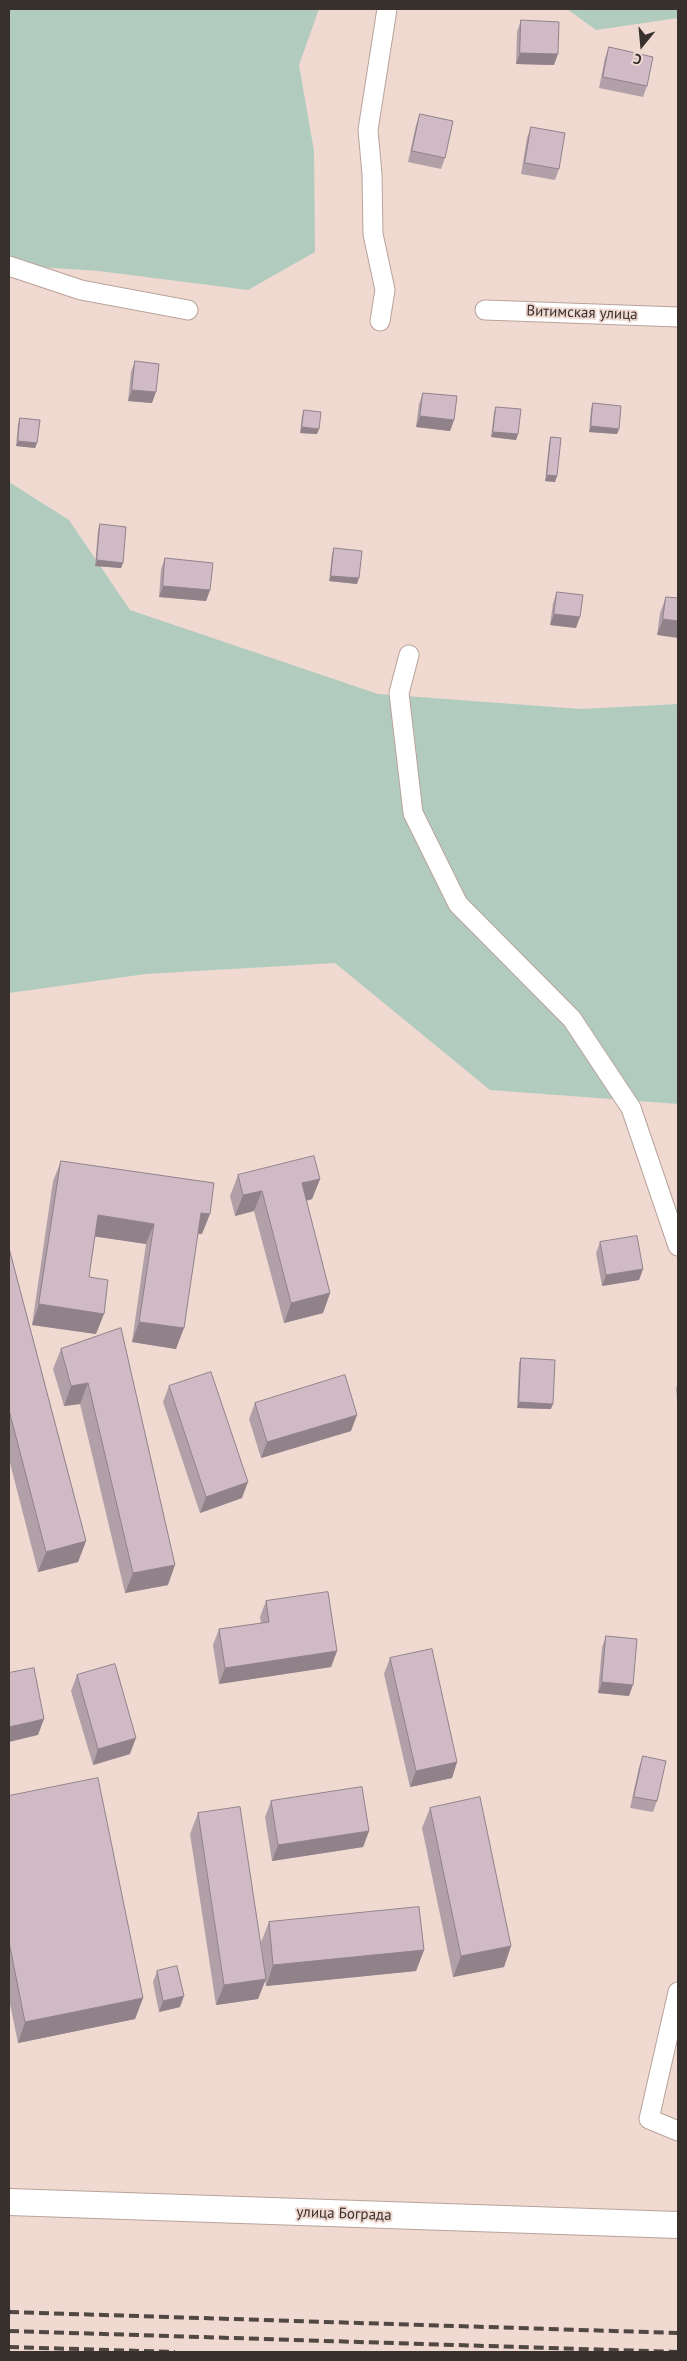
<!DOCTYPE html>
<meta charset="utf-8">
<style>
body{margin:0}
#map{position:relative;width:687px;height:2361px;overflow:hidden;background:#efd9d1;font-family:"PT Sans",sans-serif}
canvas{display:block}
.frame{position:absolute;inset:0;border:10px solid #38302d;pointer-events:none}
.north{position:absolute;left:617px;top:20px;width:50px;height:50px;-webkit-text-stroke:4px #efd9d1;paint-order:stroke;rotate:197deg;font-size:14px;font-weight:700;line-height:20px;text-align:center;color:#38302d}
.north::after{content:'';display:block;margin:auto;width:18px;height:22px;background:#38302d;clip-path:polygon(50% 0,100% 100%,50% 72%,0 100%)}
</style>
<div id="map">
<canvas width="687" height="2361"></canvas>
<div class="frame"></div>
<div class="north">С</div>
</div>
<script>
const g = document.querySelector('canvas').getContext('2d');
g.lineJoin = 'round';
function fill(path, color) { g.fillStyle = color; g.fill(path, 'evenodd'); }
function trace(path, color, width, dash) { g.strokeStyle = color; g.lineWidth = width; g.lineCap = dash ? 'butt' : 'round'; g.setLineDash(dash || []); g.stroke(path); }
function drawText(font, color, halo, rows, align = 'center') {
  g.font = font + ' "PT Sans",sans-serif'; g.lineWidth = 4; g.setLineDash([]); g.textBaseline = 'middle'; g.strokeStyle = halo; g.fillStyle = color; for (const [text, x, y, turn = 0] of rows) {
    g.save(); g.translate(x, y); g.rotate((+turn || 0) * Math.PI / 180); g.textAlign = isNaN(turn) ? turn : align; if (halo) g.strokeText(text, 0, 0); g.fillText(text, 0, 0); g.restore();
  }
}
const green = new Path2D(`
 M 9,9 L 319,9 L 299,65 L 314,151 L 315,252 L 248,290 L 99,271 L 9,265 Z
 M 567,9 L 678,9 L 678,18 L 596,30 Z
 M 9,482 L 69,520 L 130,610 L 378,694 L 581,709 L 678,704 L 678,1104 L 490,1090 L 335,963 L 146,974 L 9,993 Z`);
const street = new Path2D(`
 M 9,266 L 81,290 L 188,310
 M 485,310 L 678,317
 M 380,321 L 385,290 L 373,234 L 372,174 L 368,130 L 387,9
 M 409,655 L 399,693 L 413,813 L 458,904 L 572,1019 L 631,1108 L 678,1246
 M 678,1992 L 649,2119 L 678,2131`);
const secondary = new Path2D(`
 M 9,2202 L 678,2225`);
const rail = new Path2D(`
 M 9,2312 L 678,2333
 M 9,2331 L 678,2352
 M 9,2347 L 175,2352`);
const wall = new Path2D(`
 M 521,20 L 554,65 L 516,64 L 517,32 Z
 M 609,47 L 647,86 L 643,97 L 599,88 L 605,58 Z
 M 420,114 L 445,158 L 441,169 L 408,162 L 416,125 Z
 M 531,127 L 559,169 L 555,180 L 521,174 L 527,138 Z
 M 135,361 L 152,403 L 128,401 L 131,372 Z
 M 423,393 L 454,420 L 450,431 L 416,427 L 419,404 Z
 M 593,403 L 619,429 L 617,434 L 589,432 L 591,409 Z
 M 496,407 L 518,434 L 516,440 L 491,437 L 494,412 Z
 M 304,410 L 319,429 L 317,434 L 300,433 L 302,416 Z
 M 20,418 L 37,443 L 35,448 L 16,446 L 18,424 Z
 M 551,437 L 557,476 L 555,482 L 545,481 L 549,443 Z
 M 100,524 L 123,563 L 121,568 L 95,566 L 98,530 Z
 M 334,548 L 357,584 L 329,581 L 332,554 Z
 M 165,558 L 210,590 L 206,601 L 159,597 L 161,569 Z
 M 557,592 L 576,628 L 550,625 L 553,603 Z
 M 666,597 L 678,598 L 657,635 L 660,613 Z
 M 61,1161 L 202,1234 L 198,1234 L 176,1349 L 132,1342 L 146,1244 L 95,1236 L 89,1277 L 96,1334 L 32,1325 L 53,1181 Z
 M 238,1175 L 320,1179 L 312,1199 L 306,1201 L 330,1293 L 323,1313 L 284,1323 L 254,1211 L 235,1216 L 230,1196 Z
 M 600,1242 L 643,1269 L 639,1280 L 602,1286 L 596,1253 Z
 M 9,1248 L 86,1541 L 78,1562 L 38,1572 L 9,1459 Z
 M 121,1328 L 168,1585 L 125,1593 L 80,1404 L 64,1406 L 53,1369 L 61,1349 Z
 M 521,1358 L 551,1409 L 517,1408 L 519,1363 Z
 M 678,1383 L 678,1414 L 676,1388 Z
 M 169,1386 L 242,1498 L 200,1513 L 163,1402 Z
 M 255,1403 L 351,1431 L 261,1458 L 249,1419 Z
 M 266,1601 L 337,1651 L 331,1667 L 219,1684 L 213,1645 L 219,1629 L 261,1623 L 260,1617 Z
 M 606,1636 L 629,1696 L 598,1693 L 602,1647 Z
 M 390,1658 L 457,1762 L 452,1778 L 410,1787 L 384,1674 Z
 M 77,1675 L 130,1754 L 93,1765 L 71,1691 Z
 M 643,1756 L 657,1801 L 653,1812 L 630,1808 L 639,1767 Z
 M 9,1796 L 143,1998 L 135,2019 L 18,2043 L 9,1999 Z
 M 271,1801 L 369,1831 L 363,1847 L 272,1861 L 265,1817 Z
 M 430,1808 L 511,1946 L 504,1967 L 453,1977 L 422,1828 Z
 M 198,1813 L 264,1968 L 261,1942 L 269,1922 L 424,1950 L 416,1971 L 266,1986 L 265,1980 L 258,1999 L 216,2005 L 190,1834 Z
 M 157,1971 L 180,2007 L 159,2012 L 153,1982 Z`);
const shadedWall = new Path2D(`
 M 520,53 L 558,54 L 554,65 L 516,64 Z
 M 132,390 L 156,392 L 152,403 L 128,401 Z
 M 420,416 L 454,420 L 450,431 L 416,427 Z
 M 591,426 L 619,429 L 617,434 L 589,432 Z
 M 302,427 L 319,429 L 317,434 L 300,433 Z
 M 493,432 L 518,434 L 516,440 L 491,437 Z
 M 18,441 L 37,443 L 35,448 L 16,446 Z
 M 547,475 L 557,476 L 555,482 L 545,481 Z
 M 97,560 L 123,563 L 121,568 L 95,566 Z
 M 331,576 L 359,578 L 357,584 L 329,581 Z
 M 163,586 L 210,590 L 206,601 L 159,597 Z
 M 554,614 L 580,617 L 576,628 L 550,625 Z
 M 663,619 L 678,621 L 678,638 L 657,635 Z
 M 320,1179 L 312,1199 L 294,1204 L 302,1183 Z
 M 262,1191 L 254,1211 L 235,1216 L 243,1195 Z
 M 201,1213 L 210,1214 L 202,1234 L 194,1233 Z
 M 98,1215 L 154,1224 L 146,1244 L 91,1236 Z
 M 643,1269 L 639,1280 L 602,1286 L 606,1275 Z
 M 330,1293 L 323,1313 L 284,1323 L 291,1303 Z
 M 39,1304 L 104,1314 L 96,1334 L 32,1325 Z
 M 139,1322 L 184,1328 L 176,1349 L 132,1342 Z
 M 88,1383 L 80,1404 L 64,1406 L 71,1386 Z
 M 519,1402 L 553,1404 L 551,1409 L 517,1408 Z
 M 357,1415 L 351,1431 L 261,1458 L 267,1442 Z
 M 248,1482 L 242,1498 L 200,1513 L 206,1497 Z
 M 86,1541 L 78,1562 L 38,1572 L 46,1552 Z
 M 175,1565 L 168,1585 L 125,1593 L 133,1573 Z
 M 337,1651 L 331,1667 L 219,1684 L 225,1668 Z
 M 602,1682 L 633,1685 L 629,1696 L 598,1693 Z
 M 44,1719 L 38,1735 L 9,1742 L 9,1727 Z
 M 136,1738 L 130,1754 L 93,1765 L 98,1749 Z
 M 457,1762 L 452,1778 L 410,1787 L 416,1771 Z
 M 369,1831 L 363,1847 L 272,1861 L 278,1845 Z
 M 511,1946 L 504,1967 L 453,1977 L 461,1956 Z
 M 424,1950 L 416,1971 L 266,1986 L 273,1965 Z
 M 266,1979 L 258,1999 L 216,2005 L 224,1985 Z
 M 184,1996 L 180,2007 L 159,2012 L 163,2001 Z
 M 143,1998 L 135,2019 L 18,2043 L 25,2022 Z`);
const building = new Path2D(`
 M 521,20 L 559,22 L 558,54 L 520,53 Z
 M 609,47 L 653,57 L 647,86 L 603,77 Z
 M 420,114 L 453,121 L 445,158 L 412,151 Z
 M 531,127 L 565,133 L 559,169 L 525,163 Z
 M 135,361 L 159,364 L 156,392 L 132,390 Z
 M 423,393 L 457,396 L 454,420 L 420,416 Z
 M 593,403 L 621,406 L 619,429 L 591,426 Z
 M 496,407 L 521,409 L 518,434 L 493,432 Z
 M 304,410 L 321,412 L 319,429 L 302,427 Z
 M 20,418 L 40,420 L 37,443 L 18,441 Z
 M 551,437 L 561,438 L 557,476 L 547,475 Z
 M 100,524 L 126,527 L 123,563 L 97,560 Z
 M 334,548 L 362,551 L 359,578 L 331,576 Z
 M 165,558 L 213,563 L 210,590 L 163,586 Z
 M 557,592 L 583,595 L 580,617 L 554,614 Z
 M 666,597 L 678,598 L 678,621 L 663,619 Z
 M 314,1156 L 320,1179 L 302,1183 L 330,1293 L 291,1303 L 262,1191 L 243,1195 L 238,1175 Z
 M 61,1161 L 214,1183 L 210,1214 L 201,1213 L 184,1328 L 139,1322 L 154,1224 L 98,1215 L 89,1277 L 108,1280 L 104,1314 L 39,1304 Z
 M 637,1236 L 643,1269 L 606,1275 L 600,1242 Z
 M 9,1248 L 86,1541 L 46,1552 L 9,1410 Z
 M 121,1328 L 175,1565 L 133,1573 L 88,1383 L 71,1386 L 61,1349 Z
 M 521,1358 L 555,1360 L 553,1404 L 519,1402 Z
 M 211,1372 L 248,1482 L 206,1497 L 169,1386 Z
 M 345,1375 L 357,1415 L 267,1442 L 255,1403 Z
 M 328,1592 L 337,1651 L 225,1668 L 219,1629 L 269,1622 L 266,1601 Z
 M 606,1636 L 637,1639 L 633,1685 L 602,1682 Z
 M 432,1649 L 457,1762 L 416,1771 L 390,1658 Z
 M 115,1664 L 136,1738 L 98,1749 L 77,1675 Z
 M 34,1668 L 44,1719 L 9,1727 L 9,1673 Z
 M 643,1756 L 666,1761 L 657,1801 L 634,1797 Z
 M 98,1778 L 143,1998 L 25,2022 L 9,1942 L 9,1796 Z
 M 362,1787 L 369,1831 L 278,1845 L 271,1801 Z
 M 480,1797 L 511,1946 L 461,1956 L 430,1808 Z
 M 240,1807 L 266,1979 L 224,1985 L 198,1813 Z
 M 419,1907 L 424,1950 L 273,1965 L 269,1922 Z
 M 177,1966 L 184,1996 L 163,2001 L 157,1971 Z`);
const streetNames = [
 ["Витимская улица",582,313,2],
 ["улица Бограда",344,2214,2]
];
fill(green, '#b1ccbf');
trace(street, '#b8a39b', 21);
trace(secondary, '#b8a39b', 28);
trace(street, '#fff', 19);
trace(secondary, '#fff', 26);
trace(rail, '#514743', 4, [10, 5]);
fill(wall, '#b2a0a9');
fill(shadedWall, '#91828a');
fill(building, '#cfbac5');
trace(building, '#91828a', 1);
drawText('15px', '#38302d', '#efd9d1', streetNames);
</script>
